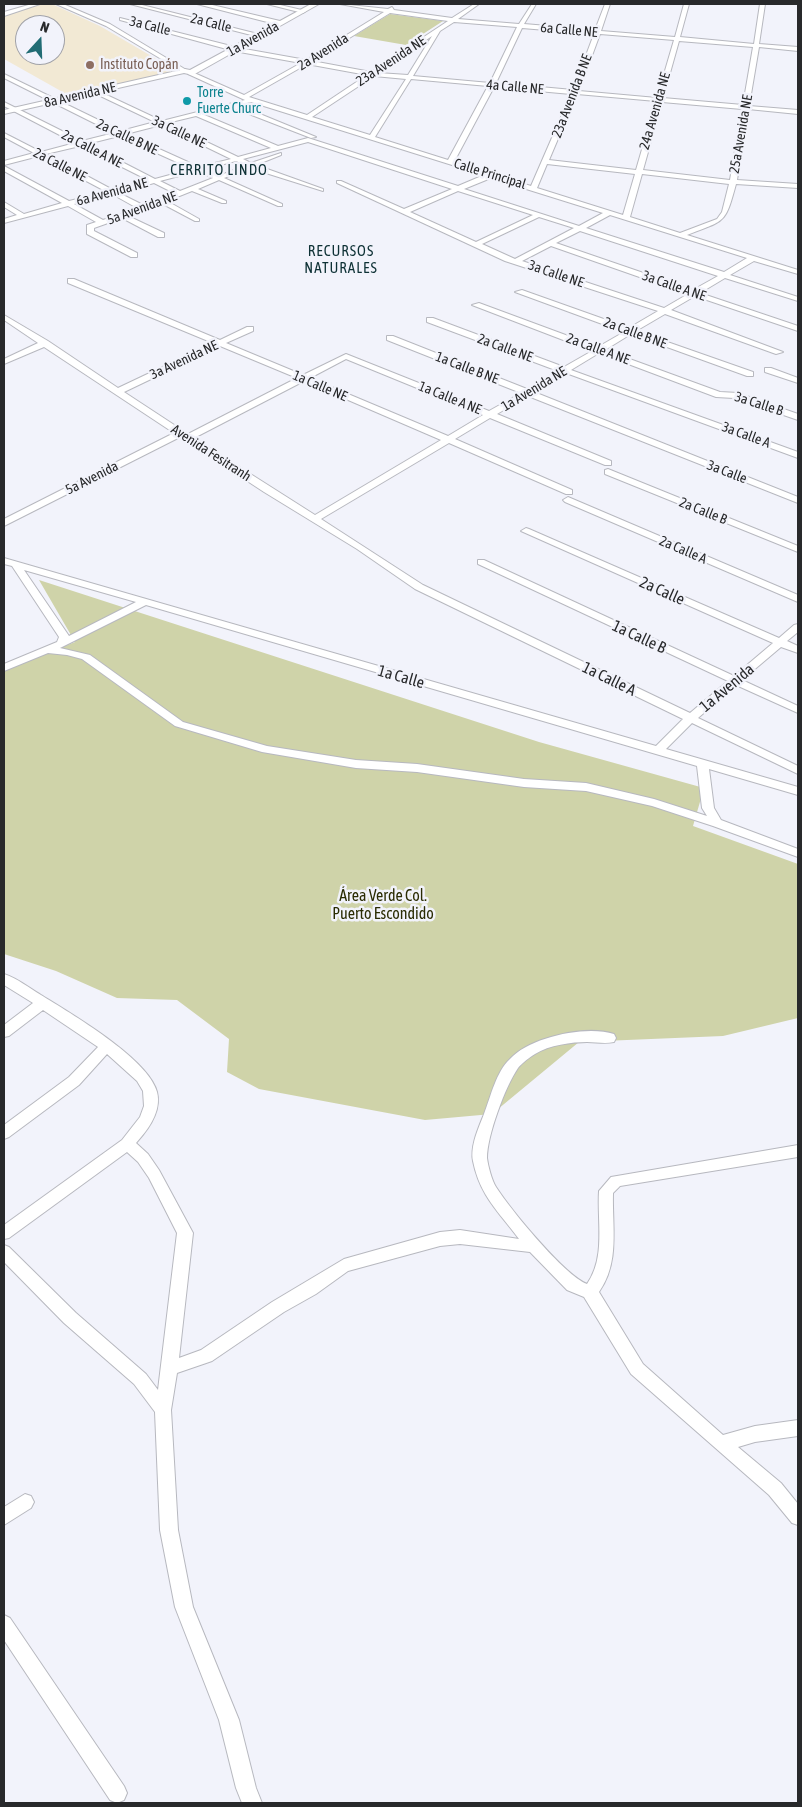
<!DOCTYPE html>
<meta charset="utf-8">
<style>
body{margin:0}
#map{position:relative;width:802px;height:1807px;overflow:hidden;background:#f2f3fb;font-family:"Asap Condensed",sans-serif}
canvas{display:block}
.frame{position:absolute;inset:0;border:5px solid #28292b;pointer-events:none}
.north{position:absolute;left:15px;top:15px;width:50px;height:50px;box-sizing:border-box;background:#f2f3fb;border:1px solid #a1a2a8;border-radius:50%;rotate:20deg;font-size:14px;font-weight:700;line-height:20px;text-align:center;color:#28292b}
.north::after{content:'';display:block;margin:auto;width:18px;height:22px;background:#216c74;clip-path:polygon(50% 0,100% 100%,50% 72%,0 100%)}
</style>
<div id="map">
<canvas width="802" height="1807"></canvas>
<div class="frame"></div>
<div class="north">N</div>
</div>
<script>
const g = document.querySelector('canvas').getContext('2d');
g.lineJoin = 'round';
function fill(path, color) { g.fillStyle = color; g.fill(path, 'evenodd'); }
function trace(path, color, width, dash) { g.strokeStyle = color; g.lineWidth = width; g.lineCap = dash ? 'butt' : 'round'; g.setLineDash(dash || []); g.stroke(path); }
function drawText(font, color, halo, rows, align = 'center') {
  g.font = font + ' "Asap Condensed",sans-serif'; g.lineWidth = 5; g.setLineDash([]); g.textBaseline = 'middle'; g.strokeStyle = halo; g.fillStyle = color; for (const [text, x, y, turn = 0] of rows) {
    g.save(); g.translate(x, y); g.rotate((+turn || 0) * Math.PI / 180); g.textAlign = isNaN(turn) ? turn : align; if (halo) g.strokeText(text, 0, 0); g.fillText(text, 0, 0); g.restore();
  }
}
const education = new Path2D(`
 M 43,4 L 52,4 L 100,26 L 177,71 L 68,95 L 4,59 L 4,16 ZM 25,25 L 55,25 L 55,55 L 25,55 Z`);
const green = new Path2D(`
 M 390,14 L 443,21 L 406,45 L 354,36 Z
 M 39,580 L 539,742 L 704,788 L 693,826 L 798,864 L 798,1018 L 723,1036 L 579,1042 L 492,1114 L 425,1120 L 259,1089 L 227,1072 L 229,1039 L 177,1000 L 117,998 L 56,971 L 4,954 L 4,671 L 75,642 Z`);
const minor = new Path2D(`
 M 32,4 L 40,4 L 4,16 L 4,12 Z
 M 56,4 L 63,4 L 110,24 L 188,71 L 183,72 L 106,26 Z
 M 130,4 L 138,4 L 262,35 L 259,37 Z
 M 267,4 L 276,4 L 306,11 L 303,13 Z
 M 340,4 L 388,9 L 392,7 L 394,10 L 452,18 L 474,4 L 479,4 L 458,19 L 519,24 L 532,4 L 536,4 L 524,24 L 595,30 L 605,4 L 610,4 L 601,31 L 675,37 L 684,4 L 689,4 L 680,37 L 754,44 L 760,4 L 765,4 L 759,44 L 798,47 L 798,51 L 759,47 L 749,106 L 798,110 L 798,114 L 748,109 L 737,180 L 798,184 L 798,188 L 736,184 C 725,225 725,220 687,235 L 798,270 L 798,274 L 754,261 L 730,275 L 798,297 L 798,301 L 725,278 L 700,293 L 798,326 L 798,331 L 695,296 L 671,310 L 783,352 L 776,354 L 665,314 L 636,331 L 753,372 L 753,376 L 747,376 L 631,334 L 605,350 L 720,392 L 738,393 L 798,414 L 798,420 L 734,398 L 716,397 L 599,353 L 571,370 L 798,452 L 798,458 L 566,373 L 534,392 L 798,497 L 798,503 L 528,396 L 497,414 L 611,461 L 611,465 L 605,465 L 490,418 L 455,439 L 572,490 L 572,494 L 566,494 L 449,443 L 321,519 L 423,585 L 690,713 L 728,681 L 478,564 L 478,560 L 484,560 L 734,676 L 773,643 L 521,531 L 526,528 L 529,529 L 779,638 L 794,625 L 798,624 L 798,632 L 787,641 L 798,646 L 798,653 L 781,647 L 742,680 L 798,706 L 798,713 L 736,685 L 698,718 L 798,766 L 798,774 L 692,723 L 666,749 L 798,787 L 798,795 L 709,769 L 714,808 L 721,820 L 798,849 L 798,857 L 713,826 L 652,806 L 586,791 L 524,787 L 417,772 L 356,768 L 262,752 L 175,726 L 82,659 L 67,655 L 48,653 L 4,671 L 4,664 L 57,642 L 59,637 L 12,566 L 4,564 L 4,558 L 656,746 L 683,719 L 415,589 L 357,549 L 264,492 L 180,437 L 4,526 L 4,519 L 174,433 L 44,347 L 4,364 L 4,359 L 38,343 L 4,320 L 4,315 L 48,341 L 118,388 L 213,343 L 68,283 L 68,279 L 74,279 L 220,340 L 247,327 L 253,327 L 253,331 L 226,343 L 303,375 L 346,354 L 489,411 L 521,393 L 387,340 L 387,336 L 393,336 L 527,389 L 558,371 L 427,322 L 427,318 L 433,318 L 564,367 L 592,351 L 472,305 L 479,303 L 598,347 L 624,332 L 515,292 L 522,290 L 629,328 L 658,311 L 505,261 L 337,183 L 337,181 L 341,181 L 404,209 L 452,189 L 308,142 L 243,159 L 251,163 L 281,153 L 281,155 L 256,165 L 323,189 L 323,191 L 250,168 L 224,178 L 282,204 L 282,206 L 278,206 L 219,180 L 198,189 L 226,201 L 226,203 L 222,203 L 192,191 L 167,201 L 199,219 L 199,221 L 195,221 L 161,203 L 128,216 L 164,233 L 164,237 L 158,237 L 122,218 L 94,228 L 94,231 L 137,253 L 137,257 L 131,257 L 87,234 L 87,225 L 96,222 L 68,206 L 4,223 L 4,219 L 17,215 L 4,207 L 4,202 L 24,214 L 62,203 L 4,171 L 4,166 L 69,201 L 107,192 L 39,156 L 4,165 L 4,161 L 34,153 L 4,137 L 4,133 L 41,152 L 75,143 L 4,106 L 4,102 L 82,141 L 114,133 L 4,78 L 4,74 L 121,131 L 155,122 L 92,92 L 92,90 L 96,90 L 162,121 L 245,100 L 188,74 L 188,72 L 192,72 L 244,95 L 301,63 L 234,51 L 120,20 L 120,18 L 239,48 L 306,60 L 384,12 ZM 390,13 L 448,21 L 371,72 L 312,61 ZM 454,22 L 517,27 L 490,83 L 413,76 L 440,31 ZM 522,28 L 594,34 L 573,90 L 496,83 ZM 600,34 L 674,40 L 657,98 L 579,91 ZM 432,36 L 408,75 L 378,73 ZM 679,41 L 753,47 L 743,105 L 663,98 ZM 307,64 L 367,75 L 307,115 L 249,97 ZM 374,76 L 406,79 L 370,135 L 312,117 ZM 411,79 L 488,86 L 448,160 L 375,137 ZM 494,87 L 571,94 L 531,186 L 454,162 ZM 577,94 L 656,101 L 636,170 L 549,160 ZM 251,102 L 484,175 L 458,186 L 308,138 L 278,146 L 202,114 L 231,107 L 311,138 L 316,137 L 238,105 ZM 662,102 L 742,109 L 730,180 L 643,170 ZM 196,116 L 271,148 L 238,157 L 167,123 ZM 161,125 L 231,159 L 199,167 L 126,134 ZM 119,136 L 192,169 L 155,179 L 87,144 ZM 80,146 L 148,180 L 113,190 L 46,154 ZM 236,161 L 245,165 L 219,176 L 205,169 ZM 547,164 L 635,174 L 623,215 L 537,188 ZM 198,171 L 213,178 L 180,191 L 160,181 ZM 642,174 L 729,184 L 722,212 L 717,219 L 680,233 L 630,217 ZM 491,178 L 603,213 L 579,226 L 464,189 ZM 154,183 L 174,193 L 143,205 L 119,193 ZM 458,191 L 533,215 L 476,242 L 410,212 ZM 112,194 L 137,208 L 103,220 L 74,204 ZM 610,215 L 747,258 L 724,272 L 586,228 ZM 539,217 L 574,228 L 515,259 L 482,244 ZM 580,231 L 718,276 L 693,290 L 556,243 ZM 551,246 L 688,294 L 664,308 L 522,261 ZM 220,346 L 297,378 L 188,434 L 124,392 ZM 346,359 L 483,415 L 448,436 L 310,378 ZM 304,381 L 441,440 L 315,515 L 194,438 ZM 24,570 L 136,602 L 69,636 ZM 146,605 L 697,766 L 702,808 L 707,816 L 654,799 L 586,783 L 524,779 L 417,764 L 356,760 L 267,746 L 183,722 L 90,655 L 60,648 Z
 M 765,368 L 771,368 L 798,378 L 798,383 L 765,372 Z
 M 608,469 L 798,546 L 798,552 L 605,474 L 605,470 Z
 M 568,497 L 798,595 L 798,602 L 565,502 L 563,500 Z
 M 4,974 C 17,978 29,988 41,995 C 70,1013 149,1059 157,1092 C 162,1111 148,1130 136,1143 L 148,1154 L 159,1170 L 193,1233 L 179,1358 L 201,1350 L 272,1302 L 344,1259 L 440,1232 L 460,1230 L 519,1239 C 499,1212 480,1196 473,1161 C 470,1146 479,1127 484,1114 C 491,1096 496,1072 510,1059 C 530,1037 586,1025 614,1034 L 616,1038 L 614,1042 C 605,1044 596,1042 587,1042 C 572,1042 549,1045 535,1054 C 530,1057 522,1063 518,1068 C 505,1087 487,1136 487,1158 C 488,1166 492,1181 496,1187 C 511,1210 564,1275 587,1284 C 606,1257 597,1222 599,1191 L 611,1177 L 798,1145 L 798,1157 L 620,1186 L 613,1193 C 612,1228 620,1262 599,1292 L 643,1364 L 723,1435 L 755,1426 L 798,1420 L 798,1436 L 755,1442 L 738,1447 L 781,1483 L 798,1504 L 798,1525 L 792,1523 L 769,1495 L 631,1374 L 584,1297 L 567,1290 L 530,1252 L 460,1244 L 440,1246 L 348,1271 L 316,1294 L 284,1312 L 212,1361 L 177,1373 L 171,1410 L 178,1530 L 193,1607 L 239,1720 L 256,1788 L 262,1803 L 242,1803 L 236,1788 L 219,1720 L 175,1607 L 160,1530 L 155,1412 L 134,1384 L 64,1323 L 4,1262 L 4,1245 L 9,1247 L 76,1313 L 146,1374 L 158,1390 L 177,1233 L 149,1178 L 138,1162 L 127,1152 L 9,1238 L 4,1239 L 4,1225 L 122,1140 L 140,1117 L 144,1106 L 143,1091 L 137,1081 L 107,1054 L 79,1085 L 9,1137 L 4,1139 L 4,1125 L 69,1077 L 98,1047 L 43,1010 L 9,1036 L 4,1037 L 4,1025 L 33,1003 L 4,985 Z
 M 25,1494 L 31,1496 L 34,1502 L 31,1508 L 4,1525 L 4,1507 Z
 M 4,1615 L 10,1618 L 124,1786 L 127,1793 L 124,1800 L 117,1803 L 110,1800 L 4,1640 Z`);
const tertiary = new Path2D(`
 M 197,4 L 208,4 L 280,21 L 311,4 L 319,4 L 193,75 L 184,73 L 4,114 L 4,110 L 185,69 L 190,70 L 275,24 Z`);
const markers = [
 [90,65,5,"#8d6e63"],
 [187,101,5,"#0f9aa8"]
];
const farStreetnames = [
 ["2a Calle",211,23,14],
 ["3a Calle",150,26,14],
 ["6a Calle NE",569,30,5],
 ["1a Avenida",253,39,-29],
 ["2a Avenida",323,52,-32],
 ["23a Avenida NE",391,61,-33],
 ["4a Calle NE",515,87,5],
 ["8a Avenida NE",80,95,-13],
 ["23a Avenida B NE",572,96,-69],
 ["24a Avenida NE",655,111,-74],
 ["3a Calle NE",179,132,25],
 ["25a Avenida NE",741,134,-80],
 ["2a Calle B NE",127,137,25],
 ["2a Calle A NE",92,149,27],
 ["2a Calle NE",60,165,27],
 ["Calle Principal",490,174,17],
 ["6a Avenida NE",112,192,-15],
 ["5a Avenida NE",142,208,-20],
 ["3a Calle NE",556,274,19],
 ["3a Calle A NE",674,286,19],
 ["2a Calle B NE",635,333,20],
 ["2a Calle NE",505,348,20],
 ["2a Calle A NE",598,349,20],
 ["3a Avenida NE",184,360,-25],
 ["1a Calle B NE",467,368,21],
 ["1a Calle NE",320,386,23],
 ["1a Avenida NE",534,389,-31],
 ["1a Calle A NE",450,398,22],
 ["3a Calle B",759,404,18],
 ["3a Calle A",746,435,20],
 ["Avenida Fesitranh",211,453,33],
 ["3a Calle",727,472,21],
 ["5a Avenida",92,478,-27],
 ["2a Calle B",703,511,22],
 ["2a Calle A",683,550,23]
];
const farEducationnames = [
 ["Instituto Copán",100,65]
];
const farCulturenames = [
 ["Torre",197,93],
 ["Fuerte Churc",197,109]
];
const farNeighbourhoodnames = [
 ["CERRITO LINDO",219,170],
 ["RECURSOS",341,251],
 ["NATURALES",341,268]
];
const streetNames = [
 ["2a Calle",662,591,24],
 ["1a Calle B",639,637,25],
 ["1a Calle",401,677,16],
 ["1a Calle A",609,679,26],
 ["1a Avenida",727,688,-40]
];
const parkNames = [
 ["Área Verde Col.",383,896],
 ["Puerto Escondido",383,914]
];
fill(education, '#f2e9d4');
fill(green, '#cfd3a9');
trace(minor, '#b7b8bf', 2);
trace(tertiary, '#b7b8bf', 2);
fill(minor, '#fff');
fill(tertiary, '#fff');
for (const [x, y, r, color] of markers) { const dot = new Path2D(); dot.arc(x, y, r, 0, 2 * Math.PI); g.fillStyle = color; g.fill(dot); trace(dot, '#f2f3fb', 2); }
drawText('14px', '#28292b', '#f2f3fb', farStreetnames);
drawText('14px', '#785e54', '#f2f3fb', farEducationnames, 'left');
drawText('14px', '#0d838f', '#f2f3fb', farCulturenames, 'left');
g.letterSpacing = '1px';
drawText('15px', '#0e3135', '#f2f3fb', farNeighbourhoodnames);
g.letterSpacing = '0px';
drawText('16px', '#28292b', '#f2f3fb', streetNames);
drawText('16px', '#2a2c03', '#f2f3fb', parkNames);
</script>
